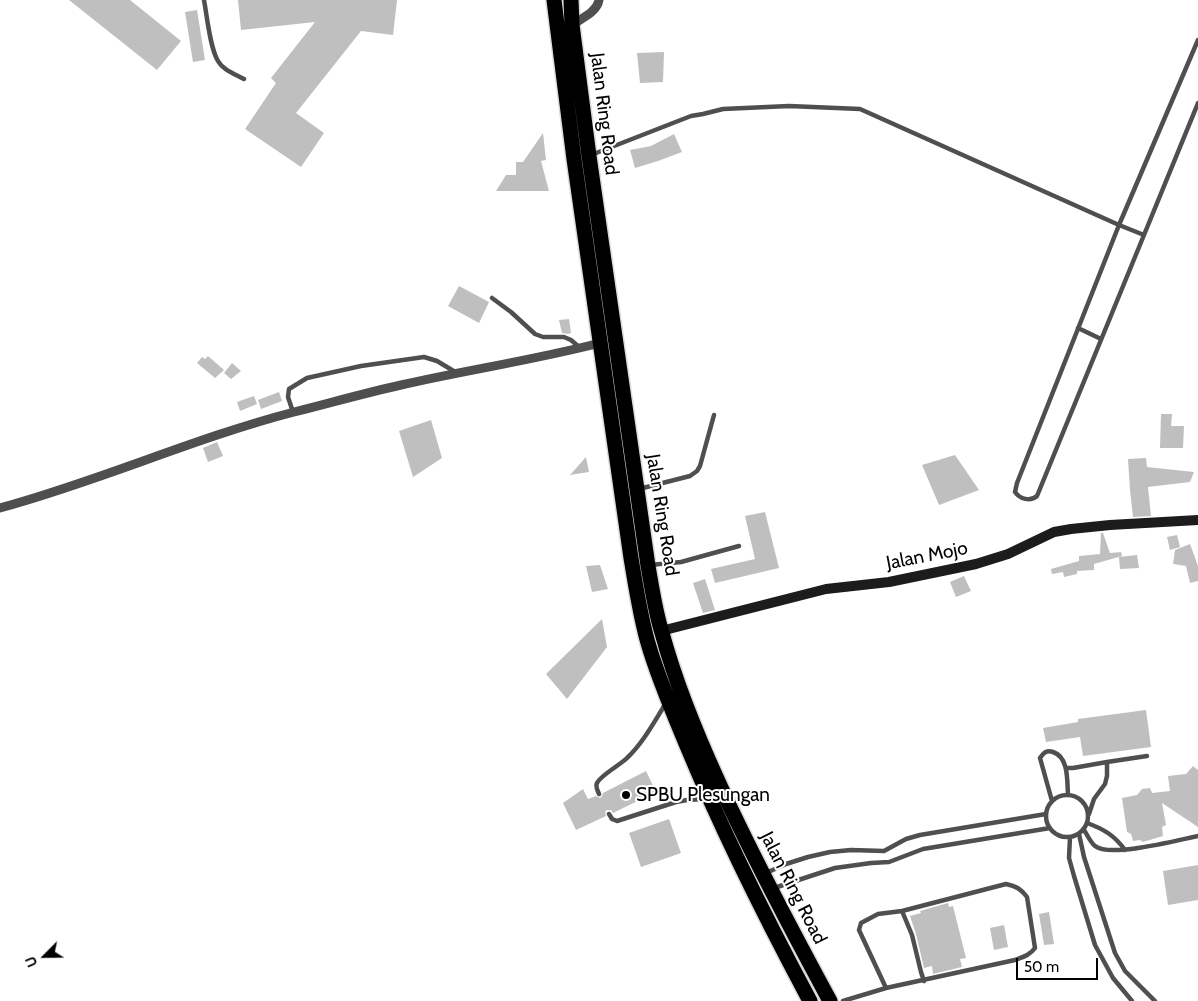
<!DOCTYPE html>
<style>
body{margin:0}
#map{position:relative;width:1198px;height:1001px;overflow:hidden;background:#fff;font-family:Cabin,sans-serif}
canvas{display:block}
.north{position:absolute;left:20px;top:931px;width:50px;height:50px;-webkit-text-stroke:4px #fff;paint-order:stroke;rotate:247deg;font-size:14px;font-weight:700;line-height:20px;text-align:center;color:#000}
.north::after{content:'';display:block;margin:auto;width:18px;height:22px;background:#000;clip-path:polygon(50% 0,100% 100%,50% 72%,0 100%)}
.scale{position:absolute;left:1016px;top:958px;width:82px;height:22px;box-sizing:border-box;border:2px solid #000;border-top:0;padding-left:6px;font-size:15px;line-height:18px;white-space:nowrap;color:#000;-webkit-text-stroke:4px #fff;paint-order:stroke}
</style>
<div id="map">
<canvas width="1198" height="1001"></canvas>
<div class="north">U</div>
<div class="scale">50 m</div>
</div>
<script>
const g = document.querySelector('canvas').getContext('2d');
g.lineJoin = 'round';
function fill(path, color) { g.fillStyle = color; g.fill(path, 'evenodd'); }
function trace(path, color, width, dash) { g.strokeStyle = color; g.lineWidth = width; g.lineCap = dash ? 'butt' : 'round'; g.setLineDash(dash || []); g.stroke(path); }
function drawText(font, color, halo, rows, align = 'center') {
  g.font = font + ' Cabin,sans-serif'; g.lineWidth = 4; g.setLineDash([]); g.textBaseline = 'middle'; g.strokeStyle = halo; g.fillStyle = color; for (const [text, x, y, turn = 0] of rows) {
    g.save(); g.translate(x, y); g.rotate((+turn || 0) * Math.PI / 180); g.textAlign = isNaN(turn) ? turn : align; if (halo) g.strokeText(text, 0, 0); g.fillText(text, 0, 0); g.restore();
  }
}
const building = new Path2D(`
 M 69,0 L 130,0 L 181,41 L 157,70 Z
 M 238,0 L 397,0 L 393,35 L 361,31 L 296,113 L 324,133 L 301,167 L 245,129 L 276,83 L 271,78 L 315,22 L 241,30 Z
 M 197,10 L 205,60 L 193,62 L 185,12 Z
 M 664,52 L 663,82 L 640,83 L 637,53 Z
 M 543,133 L 546,160 L 541,161 L 549,191 L 496,191 L 506,175 L 516,175 L 516,162 L 523,162 Z
 M 674,134 L 682,152 L 658,161 L 635,168 L 630,150 L 651,146 Z
 M 459,286 L 489,302 L 479,323 L 448,306 Z
 M 569,319 L 571,333 L 568,334 L 562,333 L 559,320 Z
 M 208,356 L 224,370 L 215,378 L 197,363 L 202,357 L 205,359 Z
 M 232,363 L 241,371 L 231,379 L 224,373 Z
 M 279,392 L 282,401 L 261,409 L 258,400 Z
 M 254,396 L 257,404 L 240,411 L 237,402 Z
 M 1161,414 L 1172,414 L 1171,426 L 1184,426 L 1183,448 L 1160,448 Z
 M 431,420 L 442,458 L 413,477 L 399,431 Z
 M 217,442 L 223,456 L 208,462 L 203,448 Z
 M 955,455 L 979,490 L 939,505 L 922,465 Z
 M 586,457 L 589,472 L 570,475 Z
 M 1146,458 L 1147,467 L 1194,472 L 1190,482 L 1148,487 L 1151,516 L 1133,517 L 1130,490 L 1128,459 Z
 M 765,512 L 779,568 L 715,583 L 711,569 L 755,559 L 745,516 Z
 M 1101,533 L 1103,533 L 1110,553 L 1121,552 L 1122,556 L 1094,564 L 1094,570 L 1077,571 L 1077,574 L 1064,577 L 1063,572 L 1052,574 L 1051,569 L 1079,561 L 1079,556 L 1100,554 Z
 M 1177,535 L 1180,547 L 1170,550 L 1167,537 Z
 M 1190,544 L 1198,566 L 1198,581 L 1190,583 L 1186,566 L 1173,564 L 1175,550 Z
 M 1137,555 L 1139,568 L 1120,569 L 1119,557 Z
 M 600,565 L 608,589 L 592,592 L 586,566 Z
 M 964,576 L 971,591 L 956,597 L 950,582 Z
 M 705,579 L 715,610 L 703,613 L 693,583 Z
 M 602,619 L 607,647 L 567,699 L 546,674 Z
 M 1146,710 L 1151,747 L 1083,756 L 1080,737 L 1046,742 L 1043,728 L 1078,722 L 1078,719 Z
 M 1193,766 L 1198,770 L 1198,827 L 1162,803 L 1166,825 L 1162,827 L 1163,836 L 1143,842 L 1140,840 L 1133,841 L 1131,834 L 1127,832 L 1122,798 L 1137,795 L 1142,789 L 1150,788 L 1152,793 L 1170,791 L 1168,776 L 1186,774 Z
 M 646,771 L 656,792 L 613,813 L 611,810 L 607,810 L 605,812 L 606,816 L 576,830 L 563,803 L 583,789 L 588,799 L 596,796 L 600,798 L 602,796 L 603,793 Z
 M 669,819 L 681,853 L 641,867 L 629,833 Z
 M 1198,865 L 1198,900 L 1168,905 L 1163,871 Z
 M 948,903 L 949,907 L 953,906 L 966,958 L 960,959 L 962,967 L 933,974 L 932,966 L 924,968 L 916,934 L 910,916 L 921,913 L 920,911 Z
 M 1049,912 L 1054,944 L 1044,945 L 1039,914 Z
 M 1004,925 L 1008,947 L 994,950 L 990,928 Z`);
const lane = new Path2D(`
 M 204,0 C 207,16 210,48 218,61 C 223,70 235,74 244,79
 M 591,155 L 691,116 L 703,114 L 723,109 L 789,106 L 860,109 L 1119,225 L 1144,235 L 1037,496 C 1030,502 1020,499 1015,492 L 1017,483 L 1119,225 L 1198,40
 M 1144,235 L 1198,103
 M 492,298 L 511,312 L 535,334 L 543,337 L 564,337 L 571,340 L 579,347
 M 1078,328 L 1101,339
 M 293,412 L 288,397 L 289,389 L 307,378 L 361,366 L 424,357 L 437,361 L 457,373
 M 639,489 L 690,476 L 697,471 L 700,466 L 714,415
 M 650,565 L 681,562 L 739,546
 M 1066,768 L 1073,768 L 1107,762 L 1147,756
 M 599,794 C 598,791 595,787 597,783 C 601,775 620,765 627,758 C 643,743 654,722 666,703
 M1046 816a21 21 0 1 1 42 0a21 21 0 1 1-42 0Z
 M 1052,801 L 1040,758 C 1044,752 1047,750 1053,752 C 1069,757 1067,781 1068,795
 M 609,814 L 612,819 L 617,821 L 676,802 L 687,800 L 705,799
 M 1089,814 L 1094,799 L 1105,784 L 1107,776 L 1107,762
 M 1087,823 C 1104,829 1115,836 1125,850
 M 1084,830 C 1087,834 1090,842 1095,846 C 1110,858 1178,840 1198,836
 M 1079,834 L 1084,857 L 1115,953 L 1125,971 L 1155,1001
 M 1070,837 L 1069,858 L 1074,876 L 1095,945 L 1113,978 L 1132,1001
 M 766,873 L 786,864 L 808,857 L 830,852 L 851,850 L 884,851 L 906,839 L 920,835 L 1046,814
 M 774,888 L 835,868 L 871,863 L 889,862 L 923,849 L 1050,828
 M 902,911 L 912,935 L 921,972 L 924,981
 M 843,1001 L 886,988 L 1015,960 C 1023,957 1030,955 1035,948 L 1027,897 C 1021,889 1016,886 1006,884 L 902,911 L 878,914 L 861,923 L 859,930 L 886,988`);
const street = new Path2D(`
 M 572,25 C 582,18 597,12 599,0
 M 0,508 C 100,481 194,438 294,412 C 330,403 365,393 401,385 C 467,370 534,360 600,343`);
const secondary = new Path2D(`
 M 661,631 L 826,589 L 889,582 L 976,564 L 1008,554 L 1054,532 L 1071,529 L 1110,525 L 1198,520`);
const highway = new Path2D(`
 M 554,0 L 574,159 L 631,558 C 636,587 640,615 648,643 C 658,678 673,712 687,746 C 723,833 765,917 810,1001
 M 571,0 L 572,25 L 589,156 L 648,566 C 652,588 655,611 662,633 C 676,684 696,733 718,781 C 752,856 791,929 830,1001`);
const markers = [
 [626,795,5,"#000"]
];
const streetNames = [
 ["Jalan Ring Road",604,114,83],
 ["Jalan Ring Road",662,515,81],
 ["Jalan Mojo",927,556,-11],
 ["Jalan Ring Road",793,888,63]
];
const poiNames = [
 ["SPBU Plesungan",636,795]
];
fill(building, '#bfbfbf');
trace(highway, '#dbdbdb', 18);
trace(lane, '#4f4f4f', 4.5);
trace(street, '#4f4f4f', 9);
trace(secondary, '#1c1c1c', 10);
trace(highway, '#000', 15);
for (const [x, y, r, color] of markers) { const dot = new Path2D(); dot.arc(x, y, r, 0, 2 * Math.PI); g.fillStyle = color; g.fill(dot); trace(dot, '#fff', 2); }
drawText('19px', '#000', '#fff', streetNames);
drawText('19px', '#000', '#fff', poiNames, 'left');
</script>
